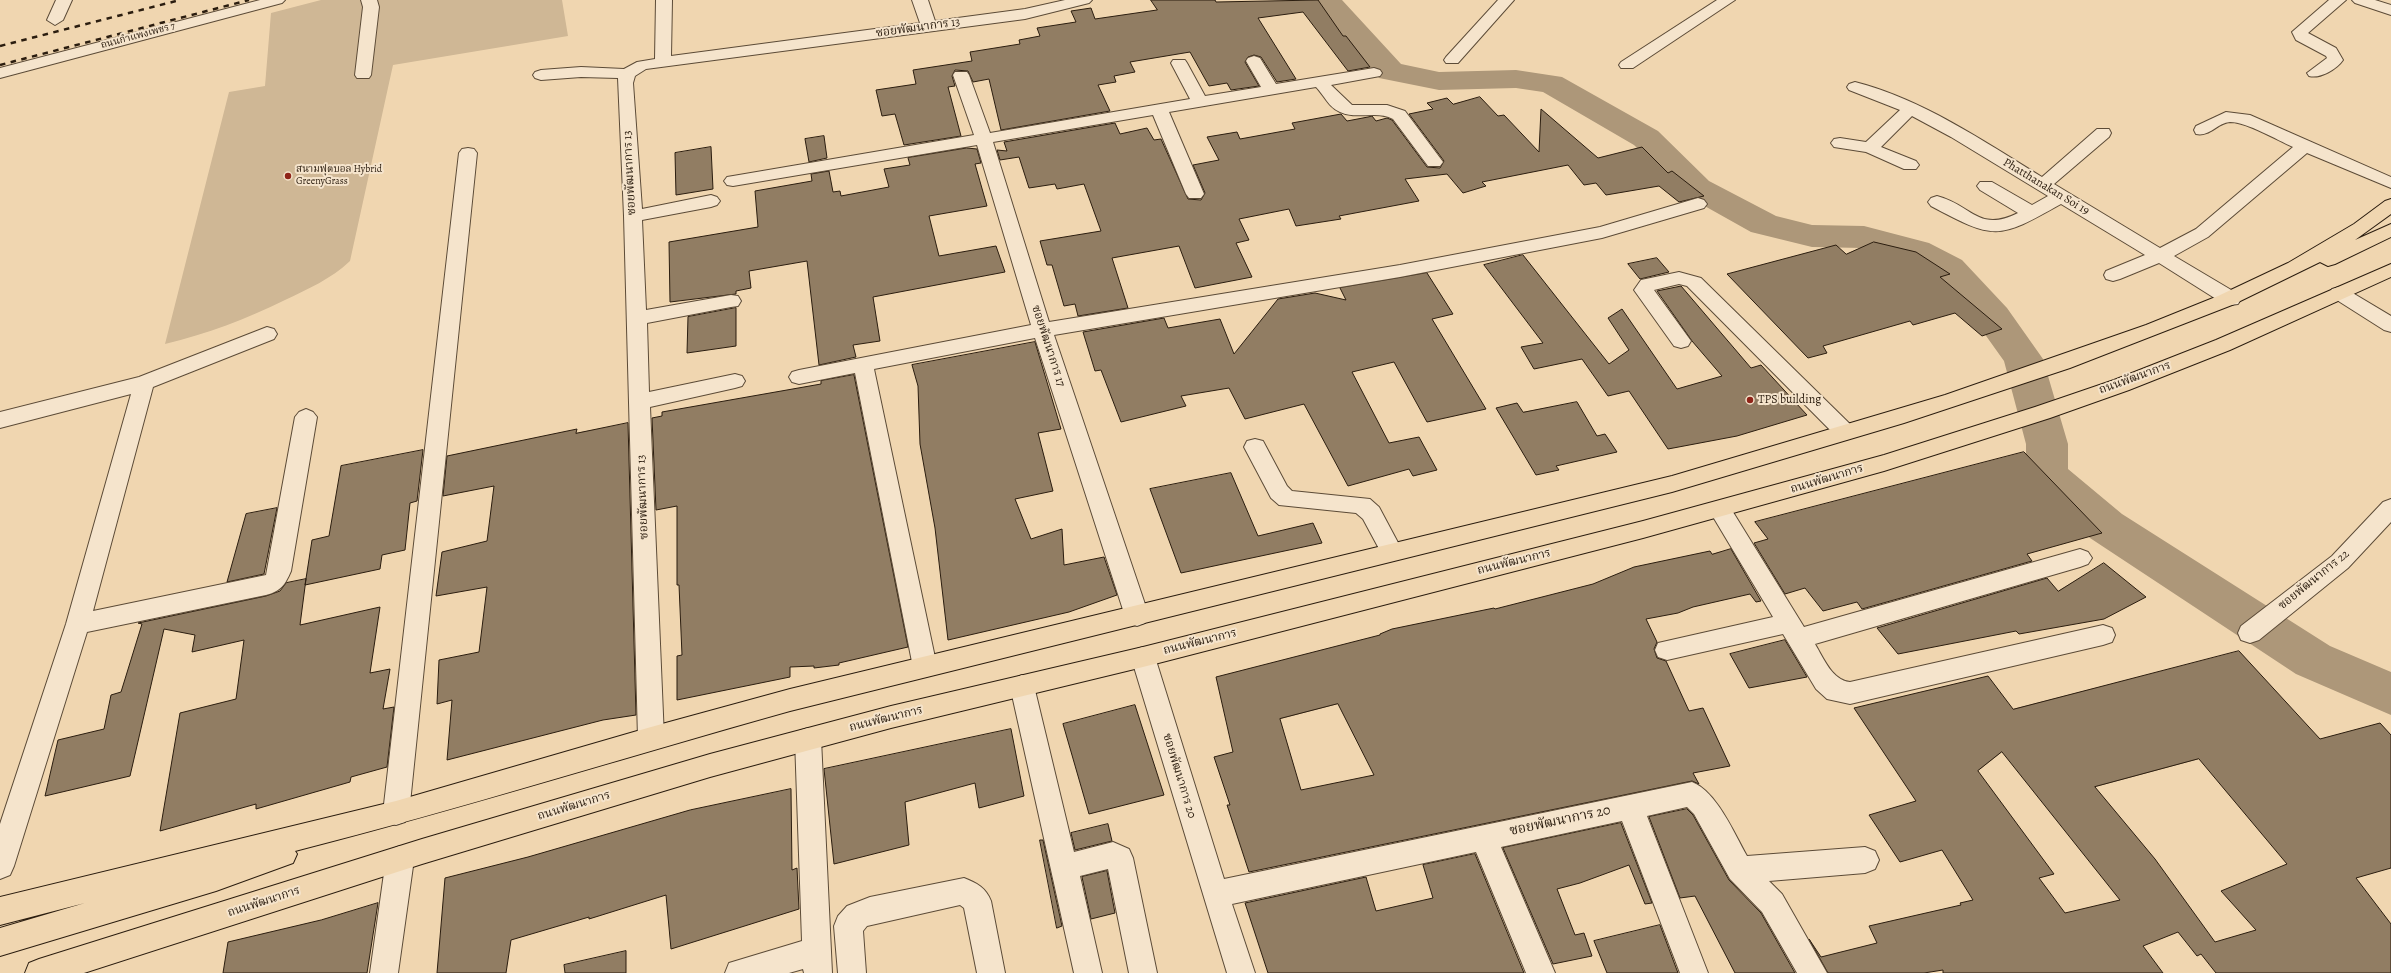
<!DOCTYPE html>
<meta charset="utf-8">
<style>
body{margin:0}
canvas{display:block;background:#f0d6b0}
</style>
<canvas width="2391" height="973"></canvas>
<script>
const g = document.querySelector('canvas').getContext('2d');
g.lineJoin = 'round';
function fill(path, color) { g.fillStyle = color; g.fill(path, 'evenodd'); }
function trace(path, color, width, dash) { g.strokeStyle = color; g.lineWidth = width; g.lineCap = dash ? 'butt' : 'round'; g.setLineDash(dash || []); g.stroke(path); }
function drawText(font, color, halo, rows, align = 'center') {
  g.font = font + ' Alegreya,"Noto Serif Thai",serif'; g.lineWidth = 4; g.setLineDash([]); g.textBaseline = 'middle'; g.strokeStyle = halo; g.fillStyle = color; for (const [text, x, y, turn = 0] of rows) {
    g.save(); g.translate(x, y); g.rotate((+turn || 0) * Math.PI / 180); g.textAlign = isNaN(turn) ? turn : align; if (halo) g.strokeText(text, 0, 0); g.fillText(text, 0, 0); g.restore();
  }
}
const green = new Path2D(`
 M 321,0 L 562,0 L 568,36 L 393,65 L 350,261 C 331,279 308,289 285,300 C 246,319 207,334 165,344 L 229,92 L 265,86 L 271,13 Z`);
const river = new Path2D(`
 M 1311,0 L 1342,0 L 1401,64 L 1439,72 L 1516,70 L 1562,77 L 1658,131 L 1709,181 L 1776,216 L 1812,225 L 1864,226 L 1929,243 L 1962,260 L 2007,308 L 2043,359 L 2068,444 L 2068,469 L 2122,514 L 2330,646 L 2391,672 L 2391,715 L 2296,674 L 2090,538 L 2032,486 L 2026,475 L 2026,444 L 2004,361 L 1979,326 L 1936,276 L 1903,259 L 1863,248 L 1812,247 L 1751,232 L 1685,195 L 1634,145 L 1543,92 L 1516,88 L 1439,90 L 1379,78 Z`);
const building = new Path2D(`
 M 1151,0 L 1215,0 L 1216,2 L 1318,0 L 1343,36 L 1346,36 L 1370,67 L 1348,71 L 1303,12 L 1258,18 L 1296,79 L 1277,82 L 1261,57 L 1254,55 L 1248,57 L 1245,62 L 1259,86 L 1231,90 L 1227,83 L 1209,86 L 1190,52 L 1130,62 L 1135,72 L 1114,76 L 1116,82 L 1098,85 L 1110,111 L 1001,130 L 989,79 L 973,82 L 968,71 L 955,70 L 952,76 L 955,86 L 948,87 L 961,136 L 904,145 L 895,114 L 882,116 L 876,90 L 916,84 L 913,70 L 972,61 L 970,52 L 1020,44 L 1019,40 L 1040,36 L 1037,28 L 1076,22 L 1071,11 L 1091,8 L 1095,19 L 1157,10 Z
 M 1480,97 L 1498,116 L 1504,115 L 1539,152 L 1541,109 L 1598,158 L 1642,147 L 1668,173 L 1672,171 L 1704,196 L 1679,202 L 1659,186 L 1606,195 L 1596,183 L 1584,185 L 1568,165 L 1482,182 L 1486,186 L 1463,193 L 1447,174 L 1405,179 L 1419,201 L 1339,216 L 1341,219 L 1296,226 L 1289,209 L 1239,219 L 1249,240 L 1236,243 L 1252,277 L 1195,288 L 1179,246 L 1112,258 L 1128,308 L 1078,316 L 1075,304 L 1064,306 L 1052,265 L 1047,265 L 1040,241 L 1101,231 L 1084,184 L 1057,189 L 1055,184 L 1029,188 L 1019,157 L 1000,160 L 997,150 L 1007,151 L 1004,142 L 1115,123 L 1120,134 L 1147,128 L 1154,140 L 1161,139 L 1188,199 L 1201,200 L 1205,193 L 1193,165 L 1219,160 L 1207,137 L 1237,132 L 1240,139 L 1295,129 L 1292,123 L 1341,114 L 1347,121 L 1368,117 L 1372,116 L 1376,121 L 1387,118 L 1392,120 L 1427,167 L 1440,168 L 1444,161 L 1409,114 L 1433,109 L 1427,103 L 1447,98 L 1453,104 Z
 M 824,136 L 827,158 L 809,162 L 805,139 Z
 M 711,147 L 713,189 L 676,195 L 675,153 Z
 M 967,148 L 977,149 L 981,163 L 975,164 L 987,206 L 929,216 L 939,256 L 996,246 L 1005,272 L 873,297 L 880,341 L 853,345 L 856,357 L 819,365 L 807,261 L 749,271 L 751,288 L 736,291 L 736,294 L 670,302 L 669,242 L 758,227 L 755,191 L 812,181 L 811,174 L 829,171 L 833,192 L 840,191 L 841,196 L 889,187 L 884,169 L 910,165 L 908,158 Z
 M 1874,242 L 1916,252 L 1950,274 L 1940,277 L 2002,329 L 1982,336 L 1955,313 L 1913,325 L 1910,321 L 1823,346 L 1827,353 L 1808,358 L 1727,274 L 1836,245 L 1846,254 Z
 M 1523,255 L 1609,364 L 1629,350 L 1608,318 L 1622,309 L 1677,389 L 1722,376 L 1692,341 L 1657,291 L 1681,286 L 1751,368 L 1761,365 L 1807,415 L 1737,436 L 1668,449 L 1629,391 L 1608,396 L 1582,359 L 1534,369 L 1521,347 L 1543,343 L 1484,265 Z
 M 1657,258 L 1669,272 L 1640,279 L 1628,264 Z
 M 1427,273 L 1453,314 L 1432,319 L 1486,409 L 1427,422 L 1394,362 L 1352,372 L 1389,443 L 1419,437 L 1437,470 L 1413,476 L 1409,469 L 1348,486 L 1304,404 L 1245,419 L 1229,388 L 1181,396 L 1186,406 L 1121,422 L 1101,370 L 1095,371 L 1083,332 L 1164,318 L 1168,328 L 1220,319 L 1234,354 L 1278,299 L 1315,293 L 1346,300 L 1340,288 Z
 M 736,308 L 736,346 L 687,353 L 688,317 Z
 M 1035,342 L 1061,429 L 1038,433 L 1053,491 L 1015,499 L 1031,539 L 1062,529 L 1064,565 L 1104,557 L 1117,595 L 1069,612 L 948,640 L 935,528 L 920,444 L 918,386 L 912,365 Z
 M 854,375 L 908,647 L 839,663 L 839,665 L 814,668 L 814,666 L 790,667 L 790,677 L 677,700 L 677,656 L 682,655 L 679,585 L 677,585 L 677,506 L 656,510 L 652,418 L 662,416 L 662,412 L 821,384 L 821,381 Z
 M 1577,402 L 1597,436 L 1605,434 L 1617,452 L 1556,466 L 1559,470 L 1536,475 L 1496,408 L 1517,403 L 1523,412 Z
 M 628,423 L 636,715 L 603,720 L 447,760 L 452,700 L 437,704 L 439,660 L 479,652 L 487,587 L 436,596 L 442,552 L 487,541 L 494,486 L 443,496 L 447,456 L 577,429 L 576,433 Z
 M 423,450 L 417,501 L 410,503 L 405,550 L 382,555 L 380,569 L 305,585 L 312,540 L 329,536 L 341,466 Z
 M 2024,452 L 2102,533 L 2027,554 L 2032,561 L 1862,609 L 1857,602 L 1823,611 L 1805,588 L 1785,594 L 1754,543 L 1768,539 L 1755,522 Z
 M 1231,473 L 1258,536 L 1313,523 L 1322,543 L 1181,573 L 1150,489 Z
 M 277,508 L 264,574 L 227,582 L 246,514 Z
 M 1731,549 L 1761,601 L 1756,602 L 1750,594 L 1693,607 L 1678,613 L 1646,619 L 1657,642 L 1654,649 L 1657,658 L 1666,661 L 1689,711 L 1703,708 L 1730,766 L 1693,773 L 1699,784 L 1692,781 L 1249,872 L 1227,805 L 1230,805 L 1214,757 L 1233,752 L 1216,677 L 1380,635 L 1380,634 L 1392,629 L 1494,608 L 1495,609 L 1593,584 L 1634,567 L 1710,551 L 1712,554 ZM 1338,704 L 1374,775 L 1301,790 L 1280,719 Z
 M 2104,563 L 2146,597 L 2104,619 L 2019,634 L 2016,631 L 1898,654 L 1877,628 L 2047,578 L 2058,591 Z
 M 306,579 L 300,625 L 380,607 L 370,673 L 390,669 L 383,709 L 394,707 L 387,767 L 351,777 L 350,782 L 256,809 L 256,804 L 160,831 L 180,713 L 236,699 L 244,640 L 192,652 L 195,635 L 164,629 L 130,776 L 45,796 L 58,740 L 104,729 L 111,695 L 121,692 L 142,624 L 138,623 L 266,596 L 280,591 L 286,583 Z
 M 1785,640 L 1807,677 L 1749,688 L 1730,654 Z
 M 2239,651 L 2320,739 L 2380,723 L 2391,735 L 2391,868 L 2356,878 L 2391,924 L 2391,973 L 2216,973 L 2201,954 L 2197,956 L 2178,932 L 2143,946 L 2163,973 L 1943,973 L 1943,970 L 1924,973 L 1828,973 L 1809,939 L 1821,957 L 1877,943 L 1869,926 L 1961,905 L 1960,903 L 1973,900 L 1942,850 L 1900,862 L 1869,815 L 1916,801 L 1854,708 L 1988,676 L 2013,709 ZM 2002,752 L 2120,900 L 2065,913 L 2039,878 L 2054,874 L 1978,771 ZM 2199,759 L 2287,864 L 2221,891 L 2256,930 L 2215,942 L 2155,859 L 2095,787 Z
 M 1135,705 L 1164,795 L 1089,814 L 1063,724 Z
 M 1011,729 L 1024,796 L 979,808 L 975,783 L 905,802 L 909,845 L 834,864 L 824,769 Z
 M 791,789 L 792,870 L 797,868 L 799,909 L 671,949 L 666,895 L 589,919 L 589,917 L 511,940 L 506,973 L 437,973 L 445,878 L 528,857 L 690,810 Z
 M 1687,809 L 1693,815 L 1729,880 L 1761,913 L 1795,973 L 1735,973 L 1695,896 L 1680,898 L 1649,817 Z
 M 1621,823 L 1652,903 L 1645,904 L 1629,865 L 1580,883 L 1557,889 L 1575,935 L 1584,933 L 1592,956 L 1553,964 L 1503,848 Z
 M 1108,824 L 1112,841 L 1075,850 L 1071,833 Z
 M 1040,840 L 1043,840 L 1062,926 L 1057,928 Z
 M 1475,854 L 1524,973 L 1268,973 L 1245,903 L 1366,877 L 1376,911 L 1433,898 L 1423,865 Z
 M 1107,871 L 1115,913 L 1091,919 L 1082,877 Z
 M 378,903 L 367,973 L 223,973 L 228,942 L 321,920 Z
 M 1660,925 L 1678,973 L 1607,973 L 1594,941 Z
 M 626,951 L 626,973 L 565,973 L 564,965 Z`);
const minor = new Path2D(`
 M 56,0 L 72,0 L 63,20 L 55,25 L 47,20 Z
 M 260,0 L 285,0 L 282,3 L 0,78 L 0,68 Z
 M 361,0 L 377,0 L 379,7 L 371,75 L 369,78 L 357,78 L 355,75 L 363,7 Z
 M 656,0 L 672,0 L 671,56 L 920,23 L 912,0 L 928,0 L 935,21 L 1025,9 L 1065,0 L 1092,0 L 1089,3 L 1025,19 L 646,69 L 635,76 L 633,83 L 642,209 L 711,195 L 717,197 L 720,201 L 717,205 L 711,207 L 642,220 L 646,310 L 731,295 L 738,296 L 741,301 L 738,306 L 731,307 L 647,323 L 649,392 L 735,374 L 742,376 L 745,381 L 742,386 L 735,388 L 650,407 L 664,738 L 660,746 L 651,749 L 642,746 L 638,738 L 624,216 L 618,78 L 581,77 L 541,80 L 535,78 L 533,75 L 535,72 L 541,70 L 581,67 L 624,69 L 637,62 L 655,59 Z
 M 1498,0 L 1514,0 L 1458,63 L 1446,63 L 1444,60 L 1446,57 Z
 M 1717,0 L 1735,0 L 1633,68 L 1621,68 L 1619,65 L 1621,62 Z
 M 2329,0 L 2346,0 L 2308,33 L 2336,48 L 2343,60 C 2337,69 2320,79 2309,76 L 2307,73 L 2327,58 L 2326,56 L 2296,40 L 2292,32 Z
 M 2352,0 L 2375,0 L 2391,5 L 2391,15 L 2355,3 Z
 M 1254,56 L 1260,58 L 1276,84 L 1374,68 L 1380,70 L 1382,73 L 1380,76 L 1331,85 L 1352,105 L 1387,105 L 1405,111 L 1443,162 L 1440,166 L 1428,166 L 1393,119 C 1377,110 1357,120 1340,112 C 1329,108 1324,95 1316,87 L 1169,112 L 1204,194 L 1201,198 L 1189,198 L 1186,194 L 1153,115 L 993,142 L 1049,322 L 1400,265 L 1600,227 L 1698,198 L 1704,200 L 1707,204 L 1704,208 L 1602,238 L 1400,277 L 1054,335 L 1149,616 L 1145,623 L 1137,626 L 1129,623 L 1125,616 L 1035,338 L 874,369 L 937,667 L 934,674 L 925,677 L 916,674 L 913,667 L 855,373 L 799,384 L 792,382 L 789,377 L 792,372 L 799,370 L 1031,325 L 977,145 L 733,186 L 727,185 L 724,181 L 727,177 L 733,176 L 974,135 L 953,75 L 955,72 L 967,72 L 969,75 L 990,133 L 1190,99 L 1171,63 L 1173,60 L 1185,60 L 1187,63 L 1205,96 L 1261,87 L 1246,61 L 1248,58 Z
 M 1855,82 C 1922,99 1983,141 2042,177 L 2097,129 L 2109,129 L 2111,133 L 2109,137 L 2054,184 L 2160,248 L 2196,229 L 2293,147 C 2277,140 2247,122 2230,122 C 2217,123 2210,137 2196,134 L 2194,130 L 2196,126 L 2226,112 L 2250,115 L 2391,177 L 2391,188 L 2307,153 L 2208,237 L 2174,256 L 2238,294 L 2241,299 L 2238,304 L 2231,305 L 2224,304 L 2159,263 L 2120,279 L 2113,281 L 2106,279 L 2104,275 L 2106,271 L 2145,255 L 2061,204 C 1997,240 1995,240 1931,206 L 1928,202 L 1931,198 L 1937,196 C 1972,205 1978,233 2018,213 L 1980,190 L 1977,186 L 1980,182 L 1992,182 L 2032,205 L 2048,196 L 1951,137 L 1912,116 L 1881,147 L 1916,161 L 1919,165 L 1916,169 L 1904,169 L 1866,152 L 1834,147 L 1831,143 L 1834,139 L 1840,138 L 1866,142 L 1900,110 L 1849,90 L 1847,87 L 1849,84 Z
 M 468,148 L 474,149 L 477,153 L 409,813 L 405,822 L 396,825 L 387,822 L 383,813 L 459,153 L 462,149 Z
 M 1679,272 L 1701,278 L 1853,427 L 1856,432 L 1853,437 L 1845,440 L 1837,437 L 1687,286 L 1679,284 L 1654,290 L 1691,341 L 1688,346 L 1681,348 L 1674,346 L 1634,290 L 1641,280 Z
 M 2339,287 L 2346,289 L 2391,316 L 2391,332 L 2384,330 L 2332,297 L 2329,293 L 2332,289 Z
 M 267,327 L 274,329 L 277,334 L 274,339 L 153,387 L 93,611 L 266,575 L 295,417 L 299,412 L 306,409 L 313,412 L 317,417 L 291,571 C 285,585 281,591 266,595 L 87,632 L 14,866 L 10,875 L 0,879 L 0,824 L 66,624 L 131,394 L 0,428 L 0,412 L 139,377 Z
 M 1255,439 L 1263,441 L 1287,486 L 1292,491 L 1370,499 L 1379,507 L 1403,552 L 1400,558 L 1392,561 L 1384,558 L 1363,519 L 1356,513 L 1279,505 L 1271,498 L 1244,447 L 1247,441 Z
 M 2391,499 L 2391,522 L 2348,568 L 2259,640 L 2250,643 L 2241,640 L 2238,633 L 2241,626 L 2332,556 L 2383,502 Z
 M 1720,501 L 1728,504 L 1804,627 L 2080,549 L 2088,552 L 2092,558 L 2088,564 L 2080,567 L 1815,644 C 1824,659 1832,680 1850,682 L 2103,625 L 2112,628 L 2115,635 L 2112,642 L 2103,645 L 1850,704 L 1827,699 L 1816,689 L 1783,634 L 1667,660 L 1658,657 L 1655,650 L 1658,643 L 1773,617 L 1709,510 L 1712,504 Z
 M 1143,647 L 1152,650 L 1155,657 L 1224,879 L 1692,782 C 1717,792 1734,833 1747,856 L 1865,847 L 1875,851 L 1879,860 L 1875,869 L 1865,873 L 1769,881 L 1782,894 L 1827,973 L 1797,973 L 1762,912 L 1730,879 L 1694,814 L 1687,807 L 1647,816 L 1708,973 L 1680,973 L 1622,821 L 1501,847 L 1555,973 L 1526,973 L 1476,852 L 1232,904 L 1255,973 L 1227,973 L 1131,657 L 1134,650 Z
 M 1022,675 L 1031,679 L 1034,686 L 1074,852 L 1113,842 L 1129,849 L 1133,858 L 1157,973 L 1129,973 L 1108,869 L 1080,876 L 1102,973 L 1074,973 L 1010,686 L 1013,679 Z
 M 808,728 L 817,731 L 821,739 L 832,973 L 804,973 L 803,969 L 789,973 L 725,973 L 729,963 L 802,941 L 795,739 L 799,731 Z
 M 400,846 L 410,850 L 414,859 L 398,973 L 370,973 L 386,859 L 390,850 Z
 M 964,878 C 977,883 986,888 991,901 L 1005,973 L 977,973 L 964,908 L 960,905 L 867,926 L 863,931 L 866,973 L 838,973 L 834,926 L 838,916 L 847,906 L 870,897 Z`);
const major = new Path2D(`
 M 2391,199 L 2391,214 L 2355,240 L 2391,224 L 2391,237 L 2335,264 L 2328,266 L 2320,262 L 2232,305 L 2070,368 L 1904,423 L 1672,492 L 790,711 C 625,757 461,809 295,851 L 297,854 L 293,863 L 216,891 L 0,956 L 0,928 L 85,903 L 0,925 L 0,897 L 396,801 L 651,727 L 790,689 L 1672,476 L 1945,395 L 2146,325 L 2218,296 L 2288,263 L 2354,224 L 2385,201 Z
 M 2391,264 L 2391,277 L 2230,350 L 2129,390 L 2050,418 L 1884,471 L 1643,538 L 1143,667 L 891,728 L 710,777 L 422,864 L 84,973 L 25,973 L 29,963 L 39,959 L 422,839 L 710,754 L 891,706 L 1143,647 L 1643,521 L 1884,455 L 2035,407 L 2114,380 L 2216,340 Z`);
const rail = new Path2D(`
 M 0,46 L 180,0
 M 0,65 L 249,0`);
const markers = [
 [288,176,4,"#8f2418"],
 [1750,400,4,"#8f2418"]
];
const farStreetnames = [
 ["ถนนกำแพงเพชร 7",138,36,-15]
];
const farPoinames = [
 ["สนามฟุตบอล Hybrid",296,170],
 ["GreenyGrass",296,182]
];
const streetNames = [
 ["ซอยพัฒนาการ 13",918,28,-8],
 ["ซอยพัฒนาการ 13",630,173,-93],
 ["Phatthanakan Soi 19",2046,187,31],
 ["ซอยพัฒนาการ 17",1048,346,72],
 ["ถนนพัฒนาการ",2135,378,-20],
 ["ถนนพัฒนาการ",1827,479,-17],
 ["ซอยพัฒนาการ 13",643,497,-92],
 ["ถนนพัฒนาการ",1514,562,-14],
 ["ซอยพัฒนาการ 22",2314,580,-39],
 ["ถนนพัฒนาการ",1200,642,-14],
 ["ถนนพัฒนาการ",886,719,-14],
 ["ซอยพัฒนาการ 20",1179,776,73],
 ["ถนนพัฒนาการ",574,806,-17],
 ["ถนนพัฒนาการ",264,902,-18]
];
const poiNames = [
 ["TPS building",1758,400]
];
const nearStreetnames = [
 ["ซอยพัฒนาการ 20",1560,821,-12]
];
fill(green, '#cfb795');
fill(river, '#ad9779');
fill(building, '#917d63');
trace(building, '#2b1d0f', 1);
trace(minor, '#5c4b37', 2);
trace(major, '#2b1d0f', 2);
fill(minor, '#f5e4cc');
fill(major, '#f0d6b0');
trace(rail, '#2b1d0f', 2.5, [5.5, 5.5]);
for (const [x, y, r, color] of markers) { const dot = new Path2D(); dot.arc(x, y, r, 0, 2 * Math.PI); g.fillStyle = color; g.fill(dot); trace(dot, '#f5e4cc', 1.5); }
drawText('10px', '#2b1d0f', '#f5e4cc', farStreetnames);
drawText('10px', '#2b1d0f', '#f5e4cc', farPoinames, 'left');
drawText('12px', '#2b1d0f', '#f5e4cc', streetNames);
drawText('12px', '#2b1d0f', '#f5e4cc', poiNames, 'left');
drawText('14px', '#2b1d0f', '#f5e4cc', nearStreetnames);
</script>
